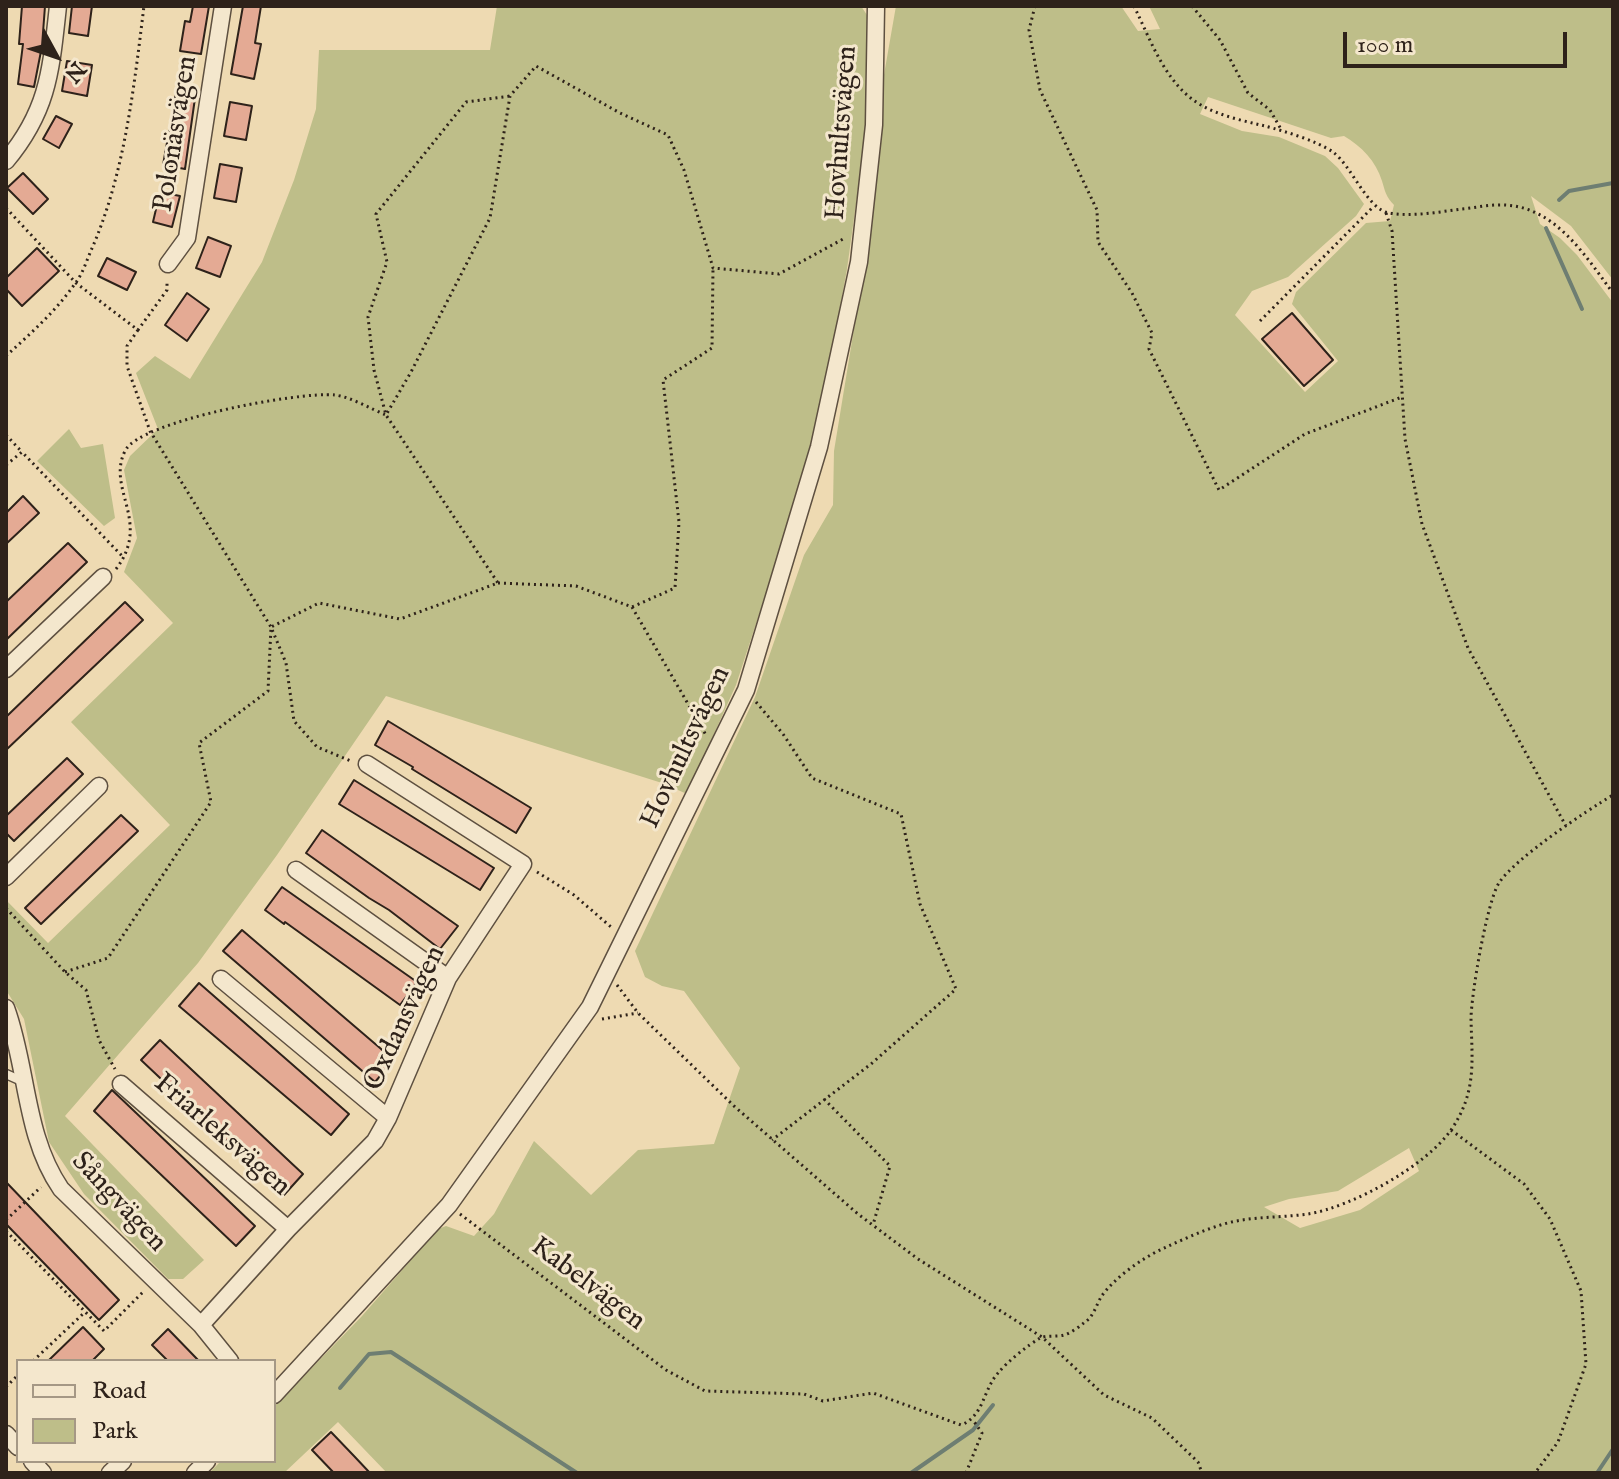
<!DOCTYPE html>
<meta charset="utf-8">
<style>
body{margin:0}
#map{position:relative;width:1619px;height:1479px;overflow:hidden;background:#eedab2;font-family:"IM FELL English",serif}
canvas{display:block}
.frame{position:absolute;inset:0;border:8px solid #2e221a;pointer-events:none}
.legend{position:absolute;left:16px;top:1359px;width:260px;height:104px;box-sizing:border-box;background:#f4e7cd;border:2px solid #a59885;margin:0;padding:10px 14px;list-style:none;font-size:24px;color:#2e221a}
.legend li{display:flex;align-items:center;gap:16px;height:40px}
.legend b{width:40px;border:2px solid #a59885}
.north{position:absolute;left:16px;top:16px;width:80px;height:80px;-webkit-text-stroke:6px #f4e7cd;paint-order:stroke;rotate:130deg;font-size:22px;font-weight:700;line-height:32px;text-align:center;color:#2e221a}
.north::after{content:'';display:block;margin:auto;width:28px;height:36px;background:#2e221a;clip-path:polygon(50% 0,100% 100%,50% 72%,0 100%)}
.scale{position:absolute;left:1343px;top:32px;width:224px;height:36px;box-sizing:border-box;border:4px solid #2e221a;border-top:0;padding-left:10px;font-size:24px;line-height:28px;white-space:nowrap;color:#2e221a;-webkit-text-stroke:6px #f4e7cd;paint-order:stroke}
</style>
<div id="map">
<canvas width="1619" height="1479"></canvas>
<div class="frame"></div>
<ul class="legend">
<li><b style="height:10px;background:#f4e7cd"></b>Road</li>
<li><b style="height:22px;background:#bebe89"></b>Park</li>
</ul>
<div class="north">N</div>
<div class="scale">100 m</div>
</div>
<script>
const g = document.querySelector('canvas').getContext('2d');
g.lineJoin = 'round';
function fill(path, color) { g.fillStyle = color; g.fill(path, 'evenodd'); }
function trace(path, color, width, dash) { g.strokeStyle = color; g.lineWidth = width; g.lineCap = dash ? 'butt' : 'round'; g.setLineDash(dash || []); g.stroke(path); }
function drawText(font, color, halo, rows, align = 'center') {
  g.font = font + ' "IM FELL English",serif'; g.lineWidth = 6; g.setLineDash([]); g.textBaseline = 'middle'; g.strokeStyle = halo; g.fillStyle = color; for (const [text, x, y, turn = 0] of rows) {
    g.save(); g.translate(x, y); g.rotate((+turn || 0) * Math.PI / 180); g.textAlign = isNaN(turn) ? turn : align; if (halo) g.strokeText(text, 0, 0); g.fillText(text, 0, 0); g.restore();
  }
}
const green = new Path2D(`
 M 497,6 L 861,6 L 867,15 L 870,57 L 870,102 L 847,269 L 828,374 L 801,486 L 736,685 L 687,794 L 662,783 L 386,696 L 277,855 L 198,963 L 65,1116 L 204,1260 L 183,1279 L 168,1279 L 84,1194 L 49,1142 L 24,1019 L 6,990 L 6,900 L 48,943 L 170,825 L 71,722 L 173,623 L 124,572 L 137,538 L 124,470 L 130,456 L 158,429 L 136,373 L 155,356 L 190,379 L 262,262 L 294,180 L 316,109 L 319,50 L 490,50 Z
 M 896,6 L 1121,6 L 1138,31 L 1160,29 L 1149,6 L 1613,6 L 1613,280 L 1571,226 L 1531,196 L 1540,224 L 1560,238 L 1577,255 L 1613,303 L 1613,1473 L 387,1473 L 338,1422 L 284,1473 L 209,1473 L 221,1461 L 274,1461 L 274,1407 L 362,1316 L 438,1229 L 446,1226 L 474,1236 L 494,1214 L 534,1141 L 591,1195 L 638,1150 L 714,1144 L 740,1068 L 684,991 L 662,986 L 645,977 L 635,951 L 755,697 L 804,555 L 833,505 L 834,451 L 869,237 L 882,86 ZM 1208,97 L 1331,138 L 1344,136 C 1361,146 1376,161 1382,181 C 1385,191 1386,197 1394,205 L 1390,221 L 1366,223 L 1296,292 L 1292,304 L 1338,361 L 1305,392 L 1235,315 L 1252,291 L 1288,277 L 1356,216 L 1364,204 L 1338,168 L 1325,156 L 1279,137 L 1242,131 L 1200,114 ZM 1409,1148 L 1419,1171 L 1360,1210 L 1300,1228 L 1264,1207 L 1289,1199 L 1338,1191 Z
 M 69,429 L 81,448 L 103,444 L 115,518 L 104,526 L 37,461 Z`);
const stream = new Path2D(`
 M 1559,200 L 1569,191 L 1613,183
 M 1546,228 L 1582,309
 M 340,1388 L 369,1354 L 391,1352 L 577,1473
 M 911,1473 L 973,1430 L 993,1405
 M 1597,1473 L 1613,1449`);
const building = new Path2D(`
 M 22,6 L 45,6 L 42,46 L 34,87 L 18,84 L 23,44 L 19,44 Z
 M 72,6 L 92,6 L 88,36 L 69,33 Z
 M 193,6 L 209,6 L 201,54 L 180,51 L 185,21 L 190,22 Z
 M 243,6 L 261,6 L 255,43 L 261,44 L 254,79 L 231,74 Z
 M 67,61 L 92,65 L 87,96 L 62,91 Z
 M 177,87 L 196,91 L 185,169 L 163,165 Z
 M 230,102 L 252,106 L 246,140 L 224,136 Z
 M 56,116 L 72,124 L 59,148 L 43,139 Z
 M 220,164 L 242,168 L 236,202 L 214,198 Z
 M 23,173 L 48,199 L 33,214 L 7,188 Z
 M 160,192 L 180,196 L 172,227 L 153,222 Z
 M 208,237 L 231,246 L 220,277 L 196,268 Z
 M 37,248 L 59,271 L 22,306 L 6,289 L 6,278 Z
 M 107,258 L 136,272 L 127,290 L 98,276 Z
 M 187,293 L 209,309 L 187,341 L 165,325 Z
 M 1292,313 L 1333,360 L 1304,386 L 1262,339 Z
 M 23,496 L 39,513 L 6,544 L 6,513 Z
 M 68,543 L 87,562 L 6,640 L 6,602 Z
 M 125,602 L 143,620 L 6,750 L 6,717 Z
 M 388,721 L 531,808 L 516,833 L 412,769 L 413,767 L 375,745 Z
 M 67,758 L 83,774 L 14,841 L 6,833 L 6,816 Z
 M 354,780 L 494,868 L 480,890 L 339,804 Z
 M 121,815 L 138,831 L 41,924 L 25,908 Z
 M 322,830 L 458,926 L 440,949 L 389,910 L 369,898 L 306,853 Z
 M 282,887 L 417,982 L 400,1005 L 285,922 L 284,924 L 265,910 Z
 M 242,930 L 394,1060 L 375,1082 L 223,951 Z
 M 199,983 L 349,1114 L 331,1135 L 179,1006 Z
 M 160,1040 L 303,1174 L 284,1195 L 141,1060 Z
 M 112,1090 L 255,1226 L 236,1246 L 94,1111 Z
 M 6,1182 L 119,1300 L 99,1320 L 6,1224 Z
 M 83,1327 L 104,1349 L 92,1361 L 48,1361 Z
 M 168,1329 L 199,1361 L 168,1361 L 152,1345 Z
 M 331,1432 L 354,1456 L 370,1473 L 334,1473 L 312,1450 Z`);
const path = new Path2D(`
 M 1035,6 L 1029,30 L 1040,90 L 1097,210 L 1098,242 L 1132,293 L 1152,333 L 1149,349 L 1219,490 L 1305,434 L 1402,397
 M 1134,6 C 1151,41 1166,85 1201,105 C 1220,116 1244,121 1265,126 C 1284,131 1317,141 1333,152 C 1352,166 1367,209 1389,213 C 1413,217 1438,212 1462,209 C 1474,208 1486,205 1498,205 C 1553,203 1584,254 1613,293
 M 1192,6 L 1220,40 L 1248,93 L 1270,110 L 1282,131
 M 6,208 L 76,283 L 138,330 L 167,290 L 167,280
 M 1386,213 L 1392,231 L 1405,439 L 1422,524 L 1468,648 L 1566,826
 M 1260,321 L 1374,206
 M 138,330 L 127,346 L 127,366 L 150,431 L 271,627 L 286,663 L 294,721 L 317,747 L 351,761
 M 6,356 C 30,334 55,312 74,285 C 83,274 87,259 93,246 C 125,171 134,87 144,6
 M 6,435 L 22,452
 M 6,465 L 22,452 L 124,558
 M 116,569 C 152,522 106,489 125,451 C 139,421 300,391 335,395 C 351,397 371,409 386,415 L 374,370 L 368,317 L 387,262 L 376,214 L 466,102 L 510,96
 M 498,583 L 576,586 L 632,607 L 675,588 L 679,522 L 663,380 L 712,348 L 713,268
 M 632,607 L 706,735
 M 756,702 L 783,734 L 812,778 L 901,814 L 920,904 L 956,989 L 871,1064 L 772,1140
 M 537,872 L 574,895 L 611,927
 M 6,908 L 65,972 L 86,990 L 99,1040 L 115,1069
 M 65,972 L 108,958 L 211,802 L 199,743 L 268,691 L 271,627 L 319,603 L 400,619 L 498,583 L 386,415 L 411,372 L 490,218 L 510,96 L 536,66 L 620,113 L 668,135 L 684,170 L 713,268 L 779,274 L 845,238
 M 617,985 L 638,1013 L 734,1106 L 858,1214 L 918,1259 L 1042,1337 L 1104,1395 L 1152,1418 L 1198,1462 L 1202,1473
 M 602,1019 L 638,1013
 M 824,1099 L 890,1166 L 873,1225
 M 1451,1130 L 1524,1184 L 1550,1219 L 1581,1291 L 1586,1364 L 1558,1442 L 1535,1473
 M 460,1214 L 666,1370 L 705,1391 L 804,1394 L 823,1401 L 873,1393 L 961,1425 C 984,1416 983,1390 998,1373 C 1008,1361 1027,1346 1040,1338 C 1047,1335 1057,1337 1064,1335 C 1071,1333 1079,1327 1085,1322 C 1093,1317 1096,1306 1101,1297 C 1114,1278 1141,1259 1162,1249 C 1182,1240 1203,1230 1224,1224 C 1251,1216 1280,1218 1308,1214 C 1352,1207 1426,1166 1451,1130 C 1477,1092 1472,1061 1471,1019 C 1471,996 1487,901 1499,883 C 1514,859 1586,811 1613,795
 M 6,1220 L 41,1187
 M 6,1231 L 104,1331 L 144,1291
 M 33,1361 L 85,1312
 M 6,1387 L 18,1375
 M 966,1473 L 982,1433 L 973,1420`);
const lane = new Path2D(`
 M 6,1074 L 24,1082`);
const street = new Path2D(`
 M 6,161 C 49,110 51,69 58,6
 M 168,264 L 187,238 L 223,6
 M 6,669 L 103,577
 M 296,870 L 448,978
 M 6,877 L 99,786
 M 221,979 L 388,1118
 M 6,1008 C 28,1068 24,1135 61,1189 L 201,1325 L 230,1361
 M 121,1084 L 288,1229
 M 201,1325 L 288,1229 L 375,1141 L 388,1118 L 448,978 L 523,864 L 367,764
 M 274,1395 L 449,1205 L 590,1007 L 746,690 L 819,447 L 859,262 L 874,125 L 876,6
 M 6,1434 L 18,1447
 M 32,1461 L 43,1473
 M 110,1473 L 123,1461
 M 195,1473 L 207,1461`);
const streetNames = [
 ["Hovhultsvägen",843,133,-86],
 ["Polonäsvägen",177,134,-81],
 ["Hovhultsvägen",687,748,-65],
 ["Oxdansvägen",406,1019,-65],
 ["Friarleksvägen",221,1136,41],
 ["Sångvägen",118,1203,47],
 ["Kabelvägen",587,1285,37]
];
fill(green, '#bebe89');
trace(stream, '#6e7e72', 4);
fill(building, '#e4aa94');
trace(building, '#2e221a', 2);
trace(lane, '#5e5040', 11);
trace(street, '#5e5040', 19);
trace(path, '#2e221a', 3, [2, 4]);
trace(lane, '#f4e7cd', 8);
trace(street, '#f4e7cd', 16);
drawText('28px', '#2e221a', '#f4e7cd', streetNames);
</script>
